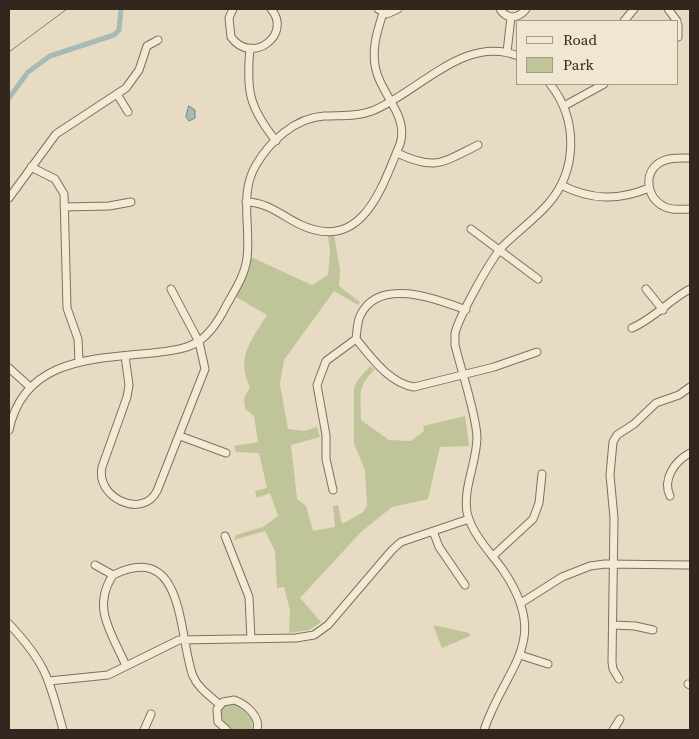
<!DOCTYPE html>
<style>
body{margin:0}
#map{position:relative;width:699px;height:739px;overflow:hidden;background:#e7dcc3;font-family:"Source Serif 4",serif}
canvas{display:block}
.frame{position:absolute;inset:0;border:10px solid #31271e;pointer-events:none}
.legend{position:absolute;left:516px;top:20px;width:162px;height:65px;box-sizing:border-box;background:#f0e7d2;border:1px solid #a49a8a;margin:0;padding:6px 9px;list-style:none;font-size:15px;color:#31271e}
.legend li{display:flex;align-items:center;gap:10px;height:25px}
.legend b{width:25px;border:1px solid #a49a8a}
</style>
<div id="map">
<canvas width="699" height="739"></canvas>
<div class="frame"></div>
<ul class="legend">
<li><b style="height:6px;background:#f3ead5"></b>Road</li>
<li><b style="height:14px;background:#bfc499"></b>Park</li>
</ul>
</div>
<script>
const g = document.querySelector('canvas').getContext('2d');
g.lineJoin = 'round';
function fill(path, color) { g.fillStyle = color; g.fill(path, 'evenodd'); }
function trace(path, color, width, dash) { g.strokeStyle = color; g.lineWidth = width; g.lineCap = dash ? 'butt' : 'round'; g.setLineDash(dash || []); g.stroke(path); }
const green = new Path2D(`
 M 334,235 L 340,270 L 339,286 L 360,302 L 358,305 L 334,291 L 284,360 L 280,384 L 288,429 L 304,431 L 317,427 L 320,437 L 291,445 L 297,499 L 306,506 L 313,531 L 335,527 L 333,506 L 338,505 L 342,524 L 362,513 L 367,506 L 365,470 L 354,444 L 354,388 L 357,381 L 370,366 L 375,369 C 356,388 361,394 361,420 L 389,440 L 411,441 L 424,431 L 423,426 L 465,416 L 469,446 L 440,447 L 428,499 L 392,507 L 361,532 L 300,598 L 321,622 L 309,630 L 289,633 L 290,610 L 284,587 L 277,588 L 275,551 L 265,531 L 234,540 L 236,535 L 263,527 L 278,516 L 270,493 L 257,498 L 255,491 L 267,488 L 259,453 L 236,452 L 234,446 L 258,442 L 254,416 L 245,409 L 244,398 L 250,387 C 235,357 252,340 267,315 L 236,297 L 248,272 L 251,257 L 312,285 L 328,275 L 330,250 L 328,236 Z
 M 433,625 L 469,633 L 470,636 L 442,648 Z
 M 234,704 C 243,710 256,718 252,730 L 232,730 C 222,721 210,704 234,704 Z`);
const water = new Path2D(`
 M 189,106 L 195,110 L 195,118 L 189,121 L 186,117 Z`);
const stream = new Path2D(`
 M 9,52 L 67,9`);
const canal = new Path2D(`
 M 9,98 L 28,72 L 50,56 L 114,35 L 119,30 L 121,9`);
const minor = new Path2D(`
 M 233,9 L 229,18 L 231,37 C 252,66 293,34 271,9
 M 378,9 L 387,14 L 398,9
 M 500,9 C 507,20 518,19 526,9
 M 668,9 L 677,21
 M 624,21 L 634,9
 M 678,25 L 678,37
 M 250,48 C 246,91 249,107 276,141
 M 507,52 L 511,17
 M 117,94 L 128,112
 M 564,106 L 604,84
 M 397,153 C 436,171 441,163 478,145
 M 690,158 C 680,158 668,157 659,163 C 643,174 647,197 663,206 C 671,211 681,209 690,209
 M 31,167 L 55,179 L 64,194 L 67,308 L 78,339 L 79,361
 M 561,185 C 591,200 618,201 649,188
 M 9,198 L 56,134 L 126,88 L 139,70 L 147,46 L 158,40
 M 246,202 C 267,202 281,215 299,224 C 362,255 382,187 400,144 C 409,116 382,96 376,70 C 371,50 377,32 383,13
 M 64,207 L 109,206 L 131,202
 M 471,229 L 538,279
 M 646,289 L 663,310
 M 632,328 C 655,318 669,300 690,289
 M 356,339 C 371,357 389,383 414,387 L 494,367 L 537,352
 M 356,339 C 357,331 357,323 360,316 C 378,276 437,299 466,310
 M 125,356 L 129,385 L 127,397 L 102,467 C 95,497 142,520 157,491 L 205,369 L 199,342 L 171,289
 M 9,368 L 30,387
 M 9,430 C 24,358 93,359 152,353 C 167,351 186,350 199,341 C 211,333 220,318 226,306 C 235,290 245,275 247,258 C 251,227 239,193 256,165 C 270,141 295,118 324,116 C 340,115 356,117 372,111 C 418,93 464,34 518,56
 M 180,436 L 226,453
 M 333,490 L 326,459 L 326,435 L 317,385 L 326,361 L 356,339
 M 670,496 C 662,479 675,461 690,453
 M 433,531 L 439,547 L 465,585
 M 225,536 L 249,597 L 251,639
 M 493,556 L 533,519 L 539,503 L 542,474
 M 95,565 L 113,575
 M 113,575 C 186,539 178,637 193,676 C 198,688 210,696 219,704
 M 113,575 C 91,608 112,633 126,666
 M 521,603 L 562,577 L 590,566 L 605,564 L 690,565
 M 9,624 C 46,663 49,679 63,730
 M 613,625 L 635,626 L 653,630
 M 520,655 L 548,664
 M 619,679 L 613,669 L 612,662 L 614,518 L 610,475 L 613,442 L 617,435 L 634,424 L 656,403 L 679,395 L 690,387
 M 49,681 L 108,675 L 179,640 L 296,638 L 314,635 L 328,625 L 392,550 L 401,542 L 469,519
 M 688,684 L 690,685
 M 144,730 L 151,714
 M 227,730 L 218,722 L 217,709 L 223,702 L 234,700 C 246,704 261,717 257,730
 M 484,730 C 506,665 552,642 503,570 C 491,553 471,533 467,512 C 463,487 477,462 477,437 C 476,413 461,370 455,345 L 455,333 C 460,315 490,260 503,246 C 518,231 535,219 548,204 C 578,170 578,119 550,84
 M 613,730 L 620,719`);
fill(green, '#bfc499');
fill(water, '#a5bbb4');
trace(water, '#6d8781', 1);
trace(stream, '#6d8781', 1);
trace(canal, '#a5bbb4', 5);
trace(minor, '#7f6f5c', 9);
trace(minor, '#f3ead5', 7);
</script>
